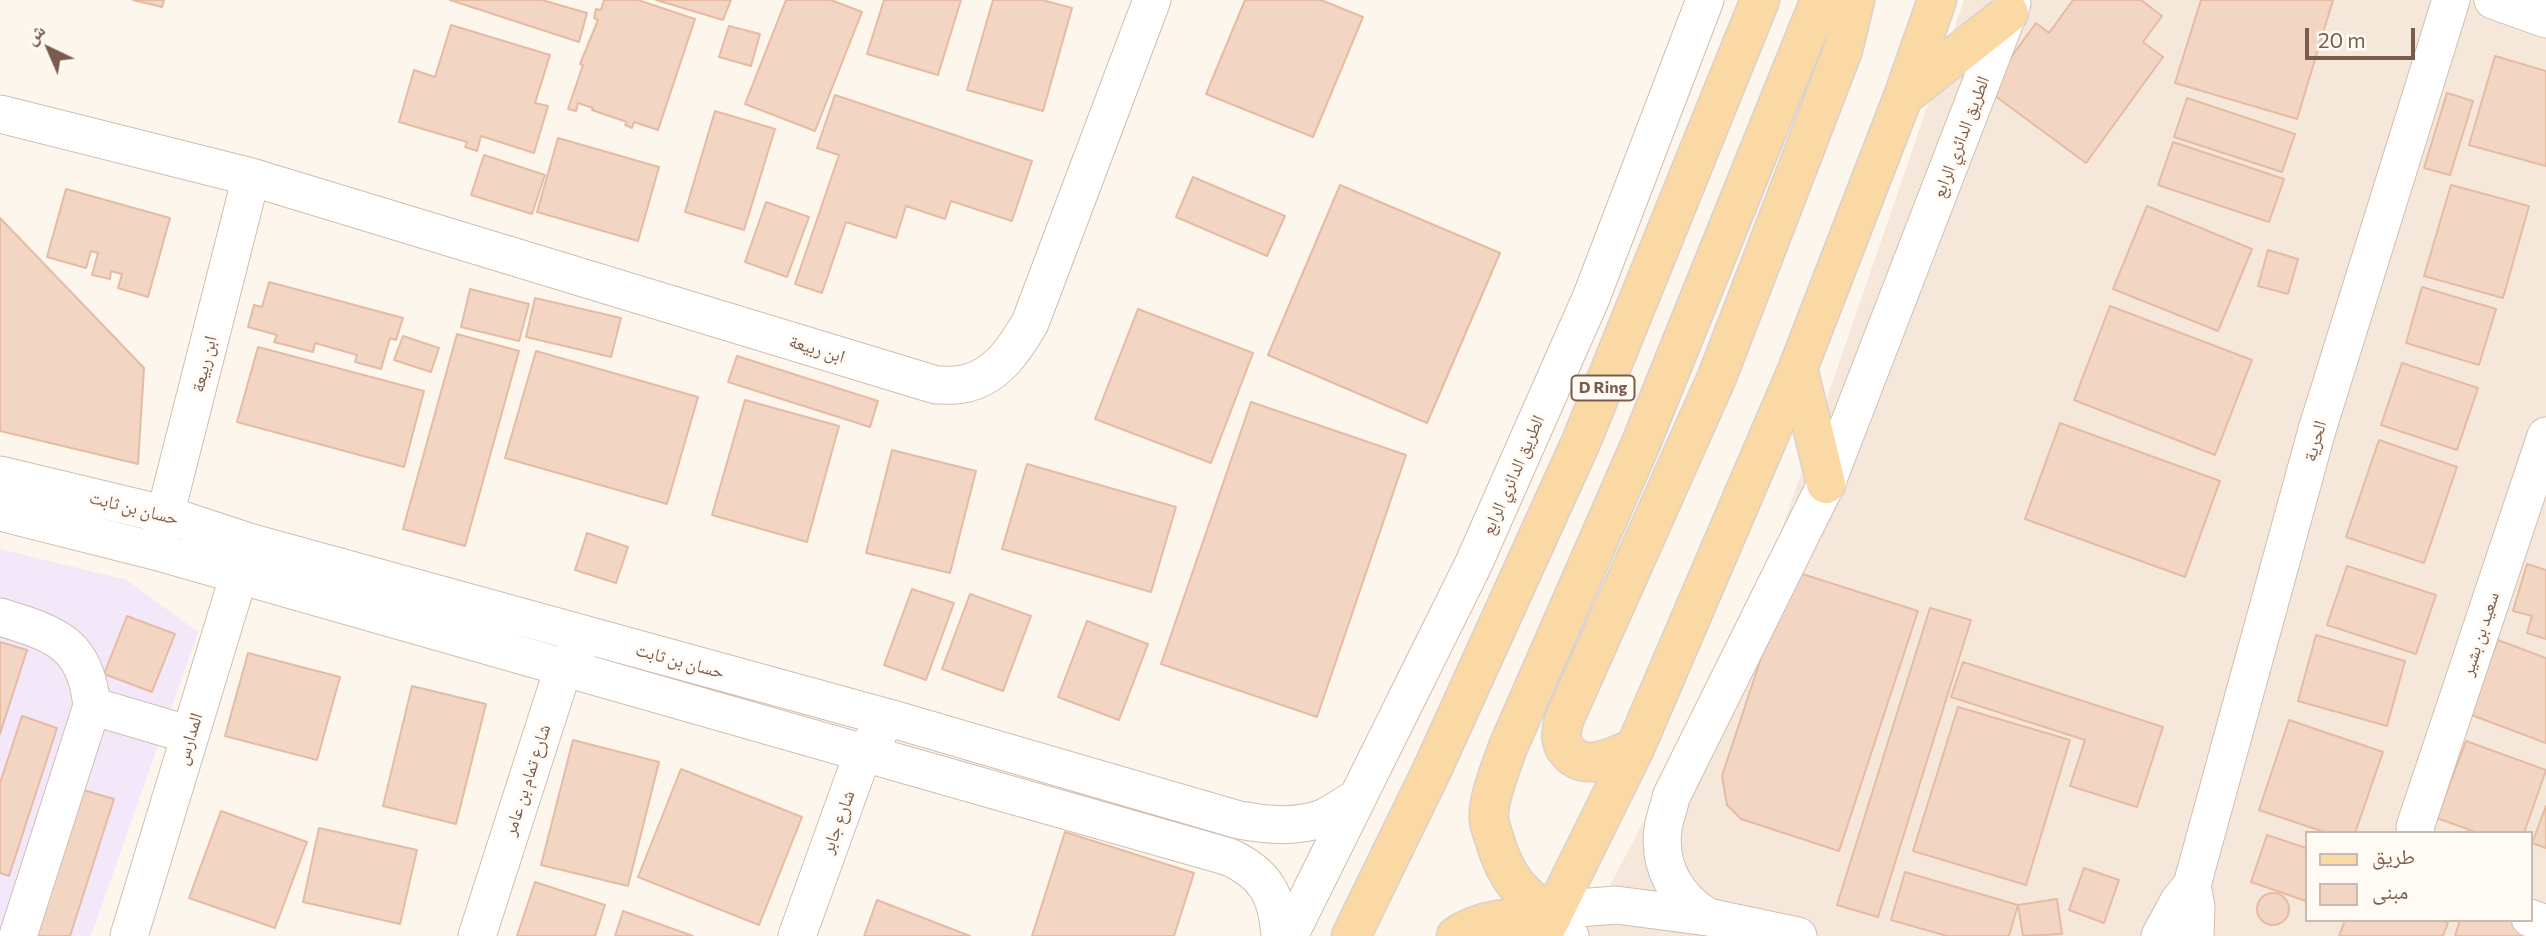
<!DOCTYPE html>
<meta charset="utf-8">
<style>
body{margin:0}
#map{position:relative;width:2546px;height:936px;overflow:hidden;background:#fdf6ec;font-family:Commissioner,"Noto Naskh Arabic",sans-serif}
canvas{display:block}
.legend{position:absolute;left:2305px;top:831px;width:228px;height:91px;box-sizing:border-box;background:#fffaf3;border:2px solid #cabbb1;margin:0;padding:9px 12px;list-style:none;font-size:21px;color:#7a5c4d}
.legend li{display:flex;align-items:center;gap:14px;height:35px}
.legend b{width:35px;border:2px solid #cabbb1}
.north{position:absolute;left:14px;top:14px;width:70px;height:70px;-webkit-text-stroke:5px #fffaf3;paint-order:stroke;rotate:316deg;font-size:19px;font-weight:700;line-height:28px;text-align:center;color:#7a5c4d}
.north::after{content:'';display:block;margin:auto;width:24px;height:32px;background:#7a5c4d;clip-path:polygon(50% 0,100% 100%,50% 72%,0 100%)}
.scale{position:absolute;left:2305px;top:28px;width:110px;height:32px;box-sizing:border-box;border:4px solid #7a5c4d;border-top:0;padding-left:9px;font-size:21px;line-height:24px;white-space:nowrap;color:#7a5c4d;-webkit-text-stroke:5px #fffaf3;paint-order:stroke}
</style>
<div id="map">
<canvas width="2546" height="936"></canvas>
<ul class="legend">
<li><b style="height:9px;background:#fbd9a5"></b>طريق</li>
<li><b style="height:19px;background:#f3d5c3"></b>مبنى</li>
</ul>
<div class="north">ش</div>
<div class="scale">20 m</div>
</div>
<script>
const g = document.querySelector('canvas').getContext('2d');
g.lineJoin = 'round';
function fill(path, color) { g.fillStyle = color; g.fill(path, 'evenodd'); }
function trace(path, color, width, dash) { g.strokeStyle = color; g.lineWidth = width; g.lineCap = dash ? 'butt' : 'round'; g.setLineDash(dash || []); g.stroke(path); }
function drawText(font, color, halo, rows, align = 'center') {
  g.font = font + ' Commissioner,"Noto Naskh Arabic",sans-serif'; g.lineWidth = 6; g.setLineDash([]); g.textBaseline = 'middle'; g.strokeStyle = halo; g.fillStyle = color; for (const [text, x, y, turn = 0] of rows) {
    g.save(); g.translate(x, y); g.rotate((+turn || 0) * Math.PI / 180); g.textAlign = isNaN(turn) ? turn : align; if (halo) g.strokeText(text, 0, 0); g.fillText(text, 0, 0); g.restore();
  }
}
const residential = new Path2D(`
 M 1964,0 L 2546,0 L 2546,936 L 1583,936 L 1751,619 ZM 2306,833 L 2530,833 L 2530,920 L 2306,920 Z`);
const education = new Path2D(`
 M 0,549 L 127,580 L 198,632 L 91,936 L 0,936 Z`);
const building = new Path2D(`
 M 133,0 L 164,0 L 162,7 Z
 M 450,0 L 542,0 L 587,13 L 579,42 Z
 M 604,0 L 638,0 L 695,19 L 658,130 L 634,122 L 632,128 L 625,125 L 627,122 L 592,110 L 593,108 L 578,103 L 576,111 L 568,109 L 583,65 L 580,64 L 598,20 L 594,18 L 596,9 L 601,10 Z
 M 656,0 L 731,0 L 723,20 Z
 M 786,0 L 831,0 L 862,12 L 815,131 L 745,104 Z
 M 884,0 L 961,0 L 938,75 L 867,54 Z
 M 993,0 L 1042,0 L 1072,8 L 1043,111 L 967,90 Z
 M 1245,0 L 1321,0 L 1363,17 L 1313,137 L 1206,94 Z
 M 2073,0 L 2141,0 L 2162,16 L 2143,42 L 2163,57 L 2086,163 L 1987,90 L 2036,23 L 2049,33 Z
 M 2201,0 L 2333,0 L 2297,119 L 2175,83 Z
 M 451,25 L 550,55 L 535,103 L 548,106 L 534,153 L 481,136 L 477,151 L 465,147 L 467,142 L 399,122 L 414,70 L 435,77 Z
 M 729,26 L 760,34 L 751,66 L 719,57 Z
 M 2495,56 L 2546,71 L 2546,166 L 2469,145 Z
 M 2447,93 L 2473,101 L 2450,175 L 2424,168 Z
 M 835,95 L 1032,161 L 1012,221 L 951,201 L 945,219 L 906,206 L 896,238 L 846,222 L 822,293 L 795,284 L 839,155 L 817,148 Z
 M 2187,98 L 2295,134 L 2282,172 L 2174,137 Z
 M 715,111 L 775,129 L 744,230 L 685,212 Z
 M 558,138 L 659,167 L 638,241 L 537,212 Z
 M 2173,142 L 2284,179 L 2269,222 L 2158,185 Z
 M 484,155 L 545,175 L 532,214 L 471,195 Z
 M 1193,177 L 1285,216 L 1267,256 L 1176,217 Z
 M 1340,185 L 1500,253 L 1427,423 L 1268,355 Z
 M 2451,185 L 2529,206 L 2503,298 L 2424,276 Z
 M 66,189 L 170,218 L 148,297 L 118,288 L 122,274 L 111,271 L 110,279 L 92,275 L 98,253 L 91,251 L 86,268 L 47,257 Z
 M 766,202 L 809,217 L 787,277 L 745,262 Z
 M 2147,206 L 2252,249 L 2218,331 L 2113,289 Z
 M 0,218 L 144,368 L 138,464 L 0,431 Z
 M 2268,250 L 2298,259 L 2288,294 L 2258,286 Z
 M 269,282 L 403,318 L 396,340 L 390,338 L 381,369 L 355,362 L 357,355 L 315,343 L 313,352 L 274,342 L 277,335 L 248,327 L 254,305 L 262,307 Z
 M 2422,287 L 2496,309 L 2479,365 L 2406,343 Z
 M 470,289 L 529,304 L 519,341 L 461,327 Z
 M 535,298 L 621,318 L 611,357 L 526,337 Z
 M 2110,306 L 2252,360 L 2215,455 L 2074,400 Z
 M 1138,309 L 1253,353 L 1211,463 L 1095,419 Z
 M 457,334 L 519,351 L 465,546 L 403,529 Z
 M 403,336 L 439,348 L 431,372 L 394,360 Z
 M 258,347 L 424,391 L 404,467 L 237,422 Z
 M 536,351 L 698,397 L 667,504 L 505,458 Z
 M 737,356 L 878,401 L 870,427 L 728,382 Z
 M 2402,363 L 2478,388 L 2457,450 L 2381,425 Z
 M 745,400 L 839,426 L 807,542 L 712,515 Z
 M 1251,402 L 1406,455 L 1317,717 L 1161,664 Z
 M 2060,423 L 2220,481 L 2185,577 L 2025,519 Z
 M 2379,440 L 2457,467 L 2424,563 L 2346,537 Z
 M 892,450 L 976,471 L 950,573 L 866,553 Z
 M 1027,464 L 1176,507 L 1151,592 L 1002,549 Z
 M 587,533 L 628,547 L 616,583 L 575,570 Z
 M 2527,564 L 2546,570 L 2546,639 L 2527,633 L 2532,616 L 2513,611 Z
 M 2347,566 L 2436,595 L 2416,654 L 2327,625 Z
 M 1790,570 L 1918,611 L 1839,851 L 1741,819 L 1727,805 L 1722,776 Z
 M 912,589 L 954,603 L 926,680 L 884,665 Z
 M 970,594 L 1031,616 L 1003,691 L 942,669 Z
 M 1930,608 L 1971,620 L 1878,917 L 1837,905 Z
 M 127,616 L 175,634 L 152,692 L 104,674 Z
 M 1087,621 L 1148,644 L 1119,720 L 1058,697 Z
 M 2316,635 L 2405,661 L 2387,726 L 2298,701 Z
 M 2498,640 L 2546,658 L 2546,743 L 2469,714 Z
 M 0,642 L 27,650 L 0,734 Z
 M 248,653 L 340,677 L 317,760 L 225,736 Z
 M 1963,662 L 2163,727 L 2137,807 L 2070,786 L 2085,740 L 1951,697 Z
 M 412,686 L 486,704 L 456,824 L 383,806 Z
 M 1958,707 L 2070,740 L 2026,885 L 1913,851 Z
 M 22,716 L 57,728 L 9,876 L 0,873 L 0,783 Z
 M 2289,720 L 2383,752 L 2355,833 L 2327,833 L 2259,810 Z
 M 573,740 L 659,762 L 628,886 L 541,865 Z
 M 2466,741 L 2546,770 L 2524,833 L 2478,833 L 2437,818 Z
 M 681,769 L 802,817 L 759,925 L 638,877 Z
 M 80,789 L 114,799 L 70,936 L 33,936 Z
 M 2546,806 L 2546,848 L 2532,843 Z
 M 221,811 L 307,842 L 275,928 L 189,898 Z
 M 319,828 L 417,850 L 400,924 L 303,902 Z
 M 1065,832 L 1194,873 L 1174,936 L 1032,936 Z
 M 2267,835 L 2306,848 L 2306,901 L 2251,882 Z
 M 2084,868 L 2119,880 L 2104,923 L 2069,910 Z
 M 1905,872 L 2018,905 L 2009,936 L 1947,936 L 1891,920 Z
 M 535,882 L 605,905 L 595,936 L 517,936 Z
 M2257 909a16 16 0 1 1 32 0a16 16 0 1 1-32 0Z
 M 2057,899 L 2062,934 L 2023,936 L 2018,905 Z
 M 877,900 L 970,936 L 864,936 Z
 M 623,911 L 693,936 L 615,936 Z
 M 2345,920 L 2440,920 L 2448,923 L 2443,936 L 2339,936 Z
 M 2460,920 L 2513,920 L 2546,936 L 2455,936 Z`);
const minor = new Path2D(`
 M 2493,0 L 2546,19
 M 0,114 L 251,177 L 936,385 C 944,385 955,386 963,384 C 996,378 1014,350 1030,323 L 1152,0
 M 0,475 L 167,515 L 249,542 L 896,720 L 1239,820 C 1267,825 1296,828 1323,818 C 1334,813 1346,804 1357,798
 M 0,512 L 155,551 L 1229,857 C 1266,874 1277,895 1280,936
 M 159,539 L 251,177
 M 0,617 C 55,634 85,642 92,706
 M 2416,833 L 2415,827 L 2546,436
 M 2192,885 L 2196,907 L 2195,936
 M 1708,917 C 1677,899 1658,867 1663,829 C 1664,819 1669,808 1671,797 L 1826,484 L 2012,3
 M 2530,918 L 2546,924
 M 18,936 L 92,706 L 190,735
 M 129,936 L 245,555
 M 477,936 L 563,669 L 577,651
 M 797,936 L 863,753 L 878,734
 M 1289,936 L 1473,565 L 1591,298 L 1705,0
 M 1570,936 L 1552,917 L 1578,908 L 1616,905 L 1708,917 L 1798,936
 M 2160,936 L 2179,901 L 2192,885 L 2317,430 L 2451,0`);
const major = new Path2D(`
 M 1903,97 L 2009,13
 M 1798,368 L 1826,484
 M 1635,748 C 1613,756 1586,773 1568,752 C 1559,742 1561,732 1564,720 L 1717,377 L 1843,50 L 1855,0
 M 1552,917 C 1521,893 1506,879 1495,841 C 1493,835 1490,827 1489,820 C 1487,800 1501,767 1508,747 L 1641,443 L 1820,0
 M 1351,936 L 1432,770 L 1581,442 L 1760,0
 M 1456,936 C 1485,916 1518,918 1552,917
 M 1542,936 L 1635,748 L 1798,368 L 1903,97 L 1937,0`);
const shields = [
 [1603,388,63]
];
const shieldNames = [
 ["D Ring",1603,388]
];
const streetNames = [
 ["الطريق الدائري الرابع",1961,137,-69],
 ["ابن ربيعة",817,349,17],
 ["ابن ربيعة",204,364,-76],
 ["الحرية",2315,441,-74],
 ["الطريق الدائري الرابع",1513,475,-66],
 ["حسان بن ثابت",134,508,14],
 ["سعيد بن بشير",2480,634,-72],
 ["حسان بن ثابت",680,661,15],
 ["المدارس",189,739,-73],
 ["شارع تمام بن عامر",527,780,-72],
 ["شارع جابر",838,822,-70]
];
fill(residential, '#f5e8da');
fill(education, '#f3e8fa');
fill(building, '#f3d5c3');
trace(building, '#e6bba3', 2);
trace(minor, '#d1beb0', 39);
trace(major, '#dad1cd', 41);
trace(minor, '#fff', 37);
trace(major, '#fbd9a5', 38);
for (const [x, y, w] of shields) { const box = new Path2D(); box.roundRect(x - w / 2, y - 12.5, w, 25, 5); g.fillStyle = '#fffaf3'; g.fill(box); trace(box, '#7a5c4d', 2); }
drawText('bold 16px', '#7a5c4d', null, shieldNames);
drawText('18px', '#7a5c4d', '#fffaf3', streetNames);
</script>
